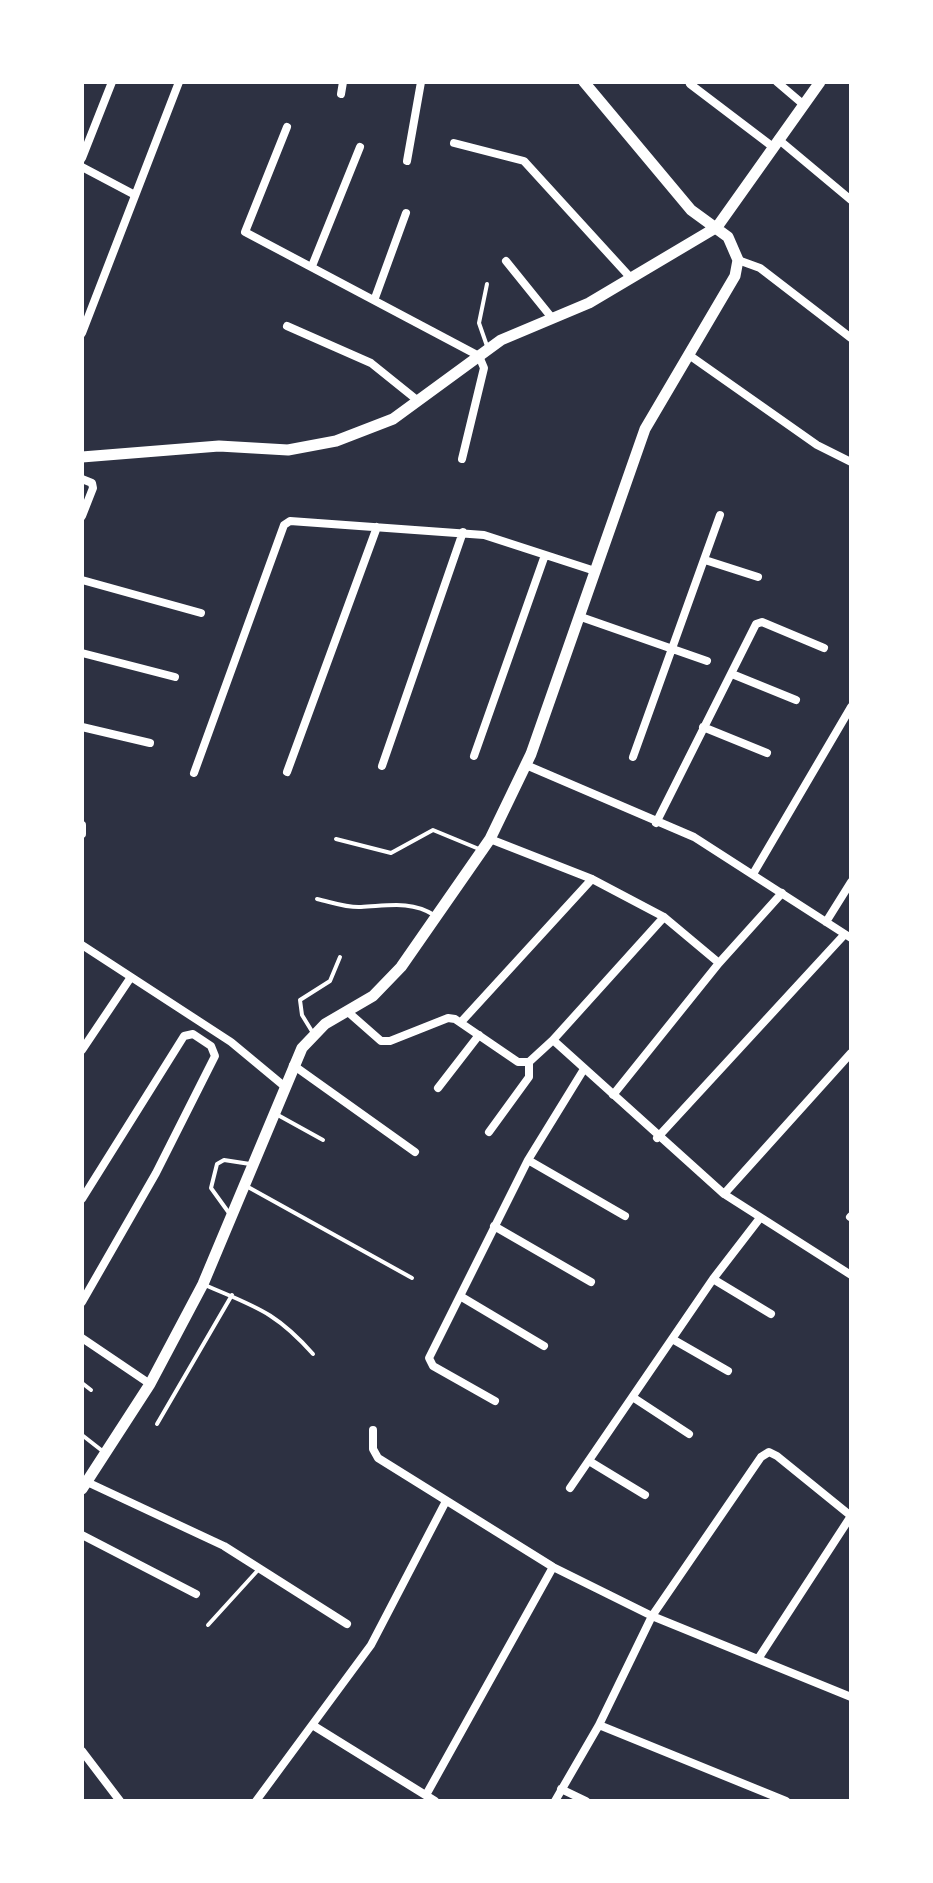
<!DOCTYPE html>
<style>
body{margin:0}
#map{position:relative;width:933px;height:1883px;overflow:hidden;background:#2d3142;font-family:"Sofia Sans Condensed",sans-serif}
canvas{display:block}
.frame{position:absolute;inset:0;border:84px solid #fff;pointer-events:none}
</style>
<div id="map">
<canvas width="933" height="1883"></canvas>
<div class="frame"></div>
</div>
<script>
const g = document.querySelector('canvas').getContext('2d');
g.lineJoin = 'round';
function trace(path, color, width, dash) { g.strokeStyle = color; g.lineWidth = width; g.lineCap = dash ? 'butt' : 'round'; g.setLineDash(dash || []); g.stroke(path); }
const service = new Path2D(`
 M 487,346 L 479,323 L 487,284
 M 336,839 L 391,853 L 433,830 L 479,849
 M 317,899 C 331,902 347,908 361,907 C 386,906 411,900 434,915
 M 313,1033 L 302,1015 L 300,1000 L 330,981 L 340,957
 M 276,1114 L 323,1140
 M 248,1187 L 412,1278
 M 229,1213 L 211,1188 L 217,1164 L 224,1160 L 250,1164
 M 205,1285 C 255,1307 275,1311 313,1354
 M 82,1383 L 91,1390
 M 157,1424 L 232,1295
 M 82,1435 L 105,1453
 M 208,1625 L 259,1569`);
const minor = new Path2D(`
 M 777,82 L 804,105
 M 690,84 L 773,147
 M 341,94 L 343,82
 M 287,127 L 245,232 L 479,356 L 484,368 L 462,459
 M 778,139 L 851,200
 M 454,143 L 524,161 L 629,276
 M 82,158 L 112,82
 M 407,161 L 421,82
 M 82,167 L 135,195
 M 738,260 L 760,268 L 851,338
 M 506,261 L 552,318
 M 312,266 L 360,147
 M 375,298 L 406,213
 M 287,326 L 371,363 L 417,400
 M 82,333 L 179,82
 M 689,355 L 817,445 L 851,462
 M 82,479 L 92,483 L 93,488 L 82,516
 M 705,560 L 758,577
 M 82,580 L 201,613
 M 581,617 L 707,661
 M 82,653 L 175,677
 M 732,674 L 796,700
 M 82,727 L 150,743
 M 703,727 L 767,753
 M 474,756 L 545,555
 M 633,757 L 720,515
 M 526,765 L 694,837 L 851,938
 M 382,766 L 463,532
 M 287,772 L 377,527
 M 194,773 L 284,525 L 290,521 L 484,535 L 595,571
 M 656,823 L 756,624 L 762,622 L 824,648
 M 82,825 L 82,834
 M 490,839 L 592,879 L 664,917 L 719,963
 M 753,874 L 851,707
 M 826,922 L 851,882
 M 82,945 L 231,1042 L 284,1086
 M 348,1012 L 381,1041 L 390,1041 L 448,1018 L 455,1019 L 518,1062 L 529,1062 L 553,1040 L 724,1194 L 851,1275
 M 462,1021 L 592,879
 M 553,1040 L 664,917
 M 82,1050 L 131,977
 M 293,1065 L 415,1152
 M 438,1088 L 479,1035
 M 613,1095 L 719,963 L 782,893
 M 489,1132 L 529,1077 L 529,1062
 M 657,1138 L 844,935
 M 528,1160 L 625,1216
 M 724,1194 L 851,1053
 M 82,1199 L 184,1036 L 193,1034 L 211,1046 L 215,1056 L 156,1173 L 82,1302
 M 850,1217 L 851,1216
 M 494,1226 L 591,1282
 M 713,1279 L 771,1314
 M 460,1296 L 544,1346
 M 82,1338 L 150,1384
 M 674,1340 L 728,1371
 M 634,1398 L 689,1434
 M 495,1401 L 433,1366 L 429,1358 L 528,1160 L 584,1069
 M 373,1430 L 373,1449 L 378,1458 L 553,1567 L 652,1616 L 851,1697
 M 589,1461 L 645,1495
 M 87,1482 L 224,1546 L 347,1624
 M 570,1488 L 713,1279 L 760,1218
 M 82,1535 L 196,1594
 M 758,1659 L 851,1516
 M 599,1725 L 786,1801
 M 314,1726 L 435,1801
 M 82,1751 L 120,1801
 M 561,1789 L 586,1801
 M 426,1795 L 553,1567
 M 256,1801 L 371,1645 L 445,1503
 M 555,1801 L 599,1725 L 652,1616 L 761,1457 L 769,1452 L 777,1456 L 851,1516`);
const tertiary = new Path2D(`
 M 82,457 L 219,446 L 288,450 L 336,441 L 393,419 L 501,340 L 589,303 L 717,227 L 820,82
 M 82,1489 L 150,1384 L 203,1284 L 302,1048 L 325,1024 L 373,996 L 401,967 L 490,839 L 531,754 L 645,429 L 735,276 L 738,260 L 728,237 L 691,210 L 584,82`);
trace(service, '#fff', 4);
trace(minor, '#fff', 8);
trace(tertiary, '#fff', 11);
</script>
